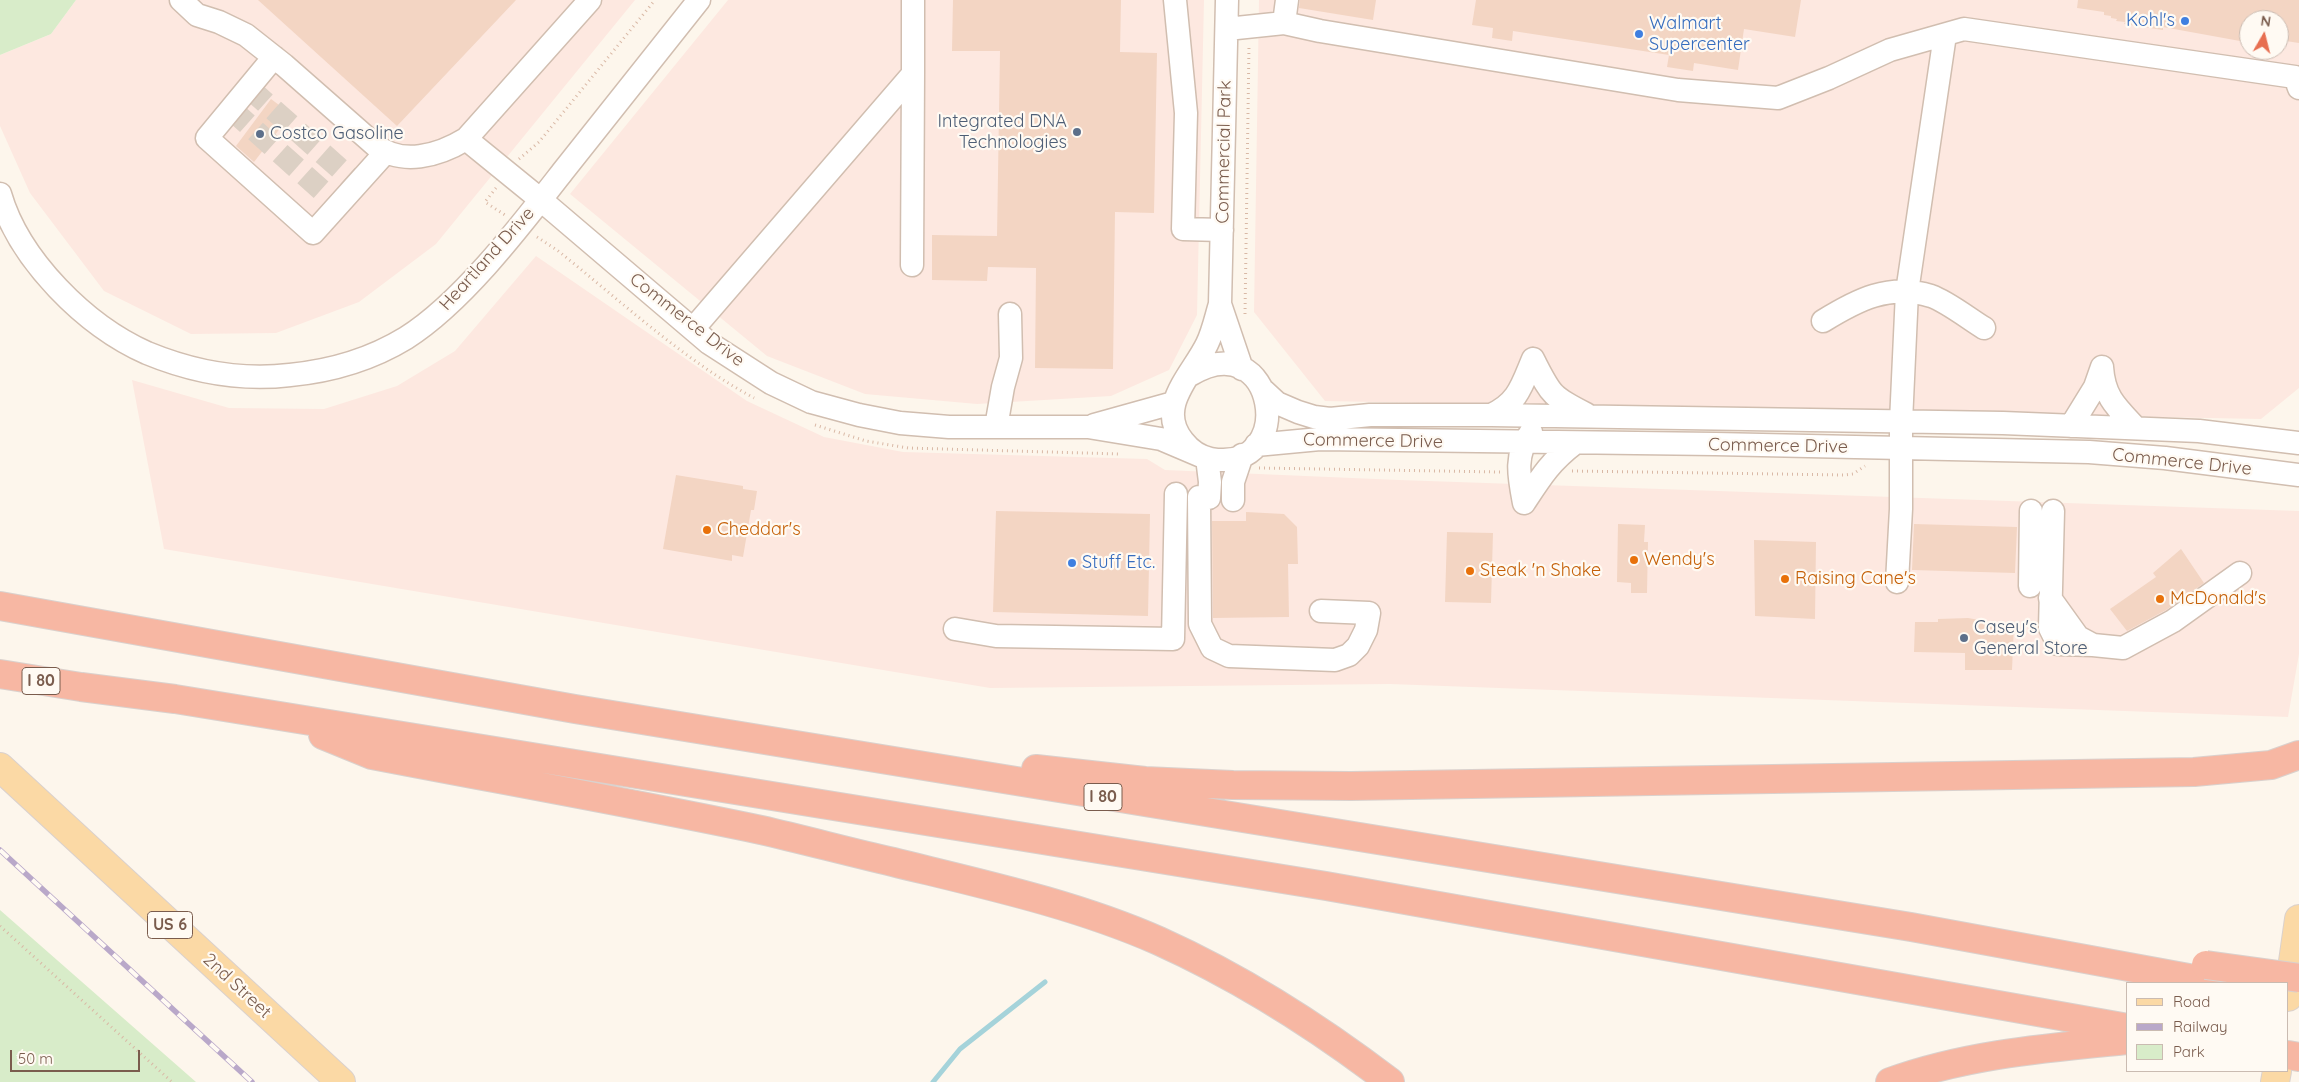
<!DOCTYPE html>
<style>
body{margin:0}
#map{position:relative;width:2299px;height:1082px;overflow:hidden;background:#fdf6ec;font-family:Quicksand,sans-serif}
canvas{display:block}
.legend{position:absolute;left:2126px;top:982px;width:162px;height:90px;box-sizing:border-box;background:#fffaf3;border:1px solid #cabbb1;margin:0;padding:6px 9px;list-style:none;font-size:15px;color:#7a5c4d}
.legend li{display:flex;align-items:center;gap:10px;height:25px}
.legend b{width:25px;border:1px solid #cabbb1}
.north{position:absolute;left:2239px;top:10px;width:50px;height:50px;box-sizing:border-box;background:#fffaf3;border:1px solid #cabbb1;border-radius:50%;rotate:8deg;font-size:14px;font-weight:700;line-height:20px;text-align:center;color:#7a5c4d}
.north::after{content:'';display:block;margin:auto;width:18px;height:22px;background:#e76f51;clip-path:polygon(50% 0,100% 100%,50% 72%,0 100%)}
.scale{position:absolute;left:10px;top:1050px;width:130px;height:22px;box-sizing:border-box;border:2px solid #7a5c4d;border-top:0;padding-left:6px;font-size:15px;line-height:18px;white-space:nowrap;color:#7a5c4d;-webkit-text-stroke:4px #fffaf3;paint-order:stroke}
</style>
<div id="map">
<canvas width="2299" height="1082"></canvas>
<ul class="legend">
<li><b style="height:6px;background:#fbd9a5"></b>Road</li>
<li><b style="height:6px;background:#b9a8c9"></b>Railway</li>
<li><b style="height:14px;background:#d8ecc9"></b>Park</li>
</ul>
<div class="north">N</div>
<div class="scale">50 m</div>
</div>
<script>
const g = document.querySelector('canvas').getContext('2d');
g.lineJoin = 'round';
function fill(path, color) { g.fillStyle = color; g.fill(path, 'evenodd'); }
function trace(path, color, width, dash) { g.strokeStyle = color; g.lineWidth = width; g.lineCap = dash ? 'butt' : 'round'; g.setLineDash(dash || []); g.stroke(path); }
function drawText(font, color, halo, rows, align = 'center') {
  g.font = font + ' Quicksand,sans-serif'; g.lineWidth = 4.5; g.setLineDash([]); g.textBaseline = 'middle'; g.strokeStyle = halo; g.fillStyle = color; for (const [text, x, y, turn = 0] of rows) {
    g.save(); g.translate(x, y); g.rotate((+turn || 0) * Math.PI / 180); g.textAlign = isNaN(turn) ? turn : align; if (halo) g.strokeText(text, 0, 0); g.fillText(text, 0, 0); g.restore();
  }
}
const commercial = new Path2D(`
 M 76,0 L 635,0 L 436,244 L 359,302 L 276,333 L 191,334 L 104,291 L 30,193 L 0,126 L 0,55 L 51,34 Z
 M 728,0 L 1204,0 L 1197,315 L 1169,370 L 1111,396 L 977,404 L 865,394 L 767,356 L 570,194 Z
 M 1259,0 L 2299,0 L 2299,388 L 2261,419 L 1325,401 L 1254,312 ZM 2249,20 L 2279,20 L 2279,50 L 2249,50 Z
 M 536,256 L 747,401 L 824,437 L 903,452 L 1147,459 L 1165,470 L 1399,480 L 2299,511 L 2299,654 L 2288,717 L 1390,684 L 990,688 L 164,549 L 132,380 L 229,408 L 324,409 L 397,386 L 455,351 Z`);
const green = new Path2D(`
 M 0,0 L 76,0 L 51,34 L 0,55 Z
 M 0,910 L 196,1082 L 0,1082 Z`);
const stream = new Path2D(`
 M 933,1082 L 960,1049 L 1045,982`);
const building = new Path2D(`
 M 258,0 L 516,0 L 397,126 Z
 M 953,0 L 1121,0 L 1120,52 L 1157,53 L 1154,213 L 1115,212 L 1113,369 L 1035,368 L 1036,268 L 988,267 L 987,281 L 932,280 L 932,235 L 997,236 L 1000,51 L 952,51 Z
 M 1300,0 L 1376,0 L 1373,20 L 1299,8 Z
 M 1476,0 L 1801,0 L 1795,37 L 1744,29 L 1738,70 L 1694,63 L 1693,71 L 1667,67 L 1669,55 L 1513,31 L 1512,41 L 1492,38 L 1493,28 L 1472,25 Z
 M 2078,0 L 2299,0 L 2299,43 L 2279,40 L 2279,20 L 2249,20 L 2249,42 L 2240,41 L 2163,27 L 2163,30 L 2124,24 L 2125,22 L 2116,21 L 2117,19 L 2111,18 L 2111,16 L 2104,15 L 2104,12 L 2077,8 Z
 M 271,99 L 291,114 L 254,162 L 236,146 Z
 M 676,475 L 743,486 L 743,489 L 757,491 L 754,510 L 751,510 L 743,557 L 732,555 L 732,561 L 663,549 Z
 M 996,511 L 1150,514 L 1148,616 L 993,612 Z
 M 1246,512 L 1284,514 L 1297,527 L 1298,564 L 1288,564 L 1289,617 L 1213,618 L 1212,521 L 1246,521 Z
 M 1618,524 L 1645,525 L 1644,542 L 1648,542 L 1647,593 L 1631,593 L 1631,583 L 1617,582 Z
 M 1914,524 L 2017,527 L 2015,573 L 1912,570 Z
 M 1447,532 L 1493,533 L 1491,603 L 1445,602 Z
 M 1754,540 L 1816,542 L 1815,619 L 1755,616 Z
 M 2181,549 L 2204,583 L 2166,610 L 2127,631 L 2110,609 L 2156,577 L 2153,573 Z
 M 1968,618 L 1985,621 L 1985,623 L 2014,624 L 2012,670 L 1965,670 L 1965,653 L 1914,652 L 1915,622 L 1938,622 L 1938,619 Z`);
const minorTunnel = new Path2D(`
 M 249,88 L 357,184
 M 231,109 L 338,205`);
const path = new Path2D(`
 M 519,159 L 539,142 L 655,0
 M 496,188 L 485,202 L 505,215
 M 537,237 L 557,250 C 621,301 682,359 754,398
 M 1245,314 L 1249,45
 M 815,425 L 866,441 L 908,448 L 1120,454
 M 1259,468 L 1501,472
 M 1572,471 L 1844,475 L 1853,474 L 1865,466
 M 0,926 L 172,1082`);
const minor = new Path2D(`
 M 181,0 L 197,15 L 219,22 L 246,35 L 284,65 L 375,145 C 402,166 438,156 466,139 L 590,0
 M 1175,0 L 1186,113 L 1183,229 L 1222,230
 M 1284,23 L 1287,0
 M 1227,29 L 1284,23 L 1320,31 L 1678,90 L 1778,98 L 1829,78 L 1890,50 L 1964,29 L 2295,77 L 2299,88
 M 274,57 L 207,138 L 313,233 L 385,153
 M 466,139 L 541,200 L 709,343 L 771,383 L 811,402 L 859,415 L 900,423 L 949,427 L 1088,427 L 1161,439 L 1201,456
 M 0,194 C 19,260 86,326 147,353 C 193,372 240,381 290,375 C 331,371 370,360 406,338 C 463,302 522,224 564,170 C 609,114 654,57 699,0
 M 912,265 L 913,74
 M 1220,304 L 1242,369
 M 1823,321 C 1857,300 1889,283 1931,296 C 1948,302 1969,319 1984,328
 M 693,329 L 913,74 L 913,0
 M 1533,359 C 1551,394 1550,396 1586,414
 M 2102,367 C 2104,397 2116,407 2136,428
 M 1190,375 C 1276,322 1300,474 1211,459 C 1200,457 1190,450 1183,441 C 1155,407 1192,375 1207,344 C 1213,332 1216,317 1220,304 L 1227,0
 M 1264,391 L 1277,403 L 1298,412 L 1314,417 L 1330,419 L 1370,415 L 1491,415 L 2003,423 L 2199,431 L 2299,443
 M 1491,415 C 1518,403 1522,385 1533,359
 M 1094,425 L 1173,403
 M 2071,426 L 2095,387 L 2102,367
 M 996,427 L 1003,387 L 1011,358 L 1010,314
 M 1256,445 L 1320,439 L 1715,444 L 2089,452 L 2165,458 L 2299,475
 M 1207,458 L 1210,482 L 1209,498
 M 1199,497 L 1200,624 L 1212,648 L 1229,656 L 1335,660 L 1349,655 L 1358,646 L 1366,630 L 1369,613 L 1321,611
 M 1233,500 L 1233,482 L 1242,455
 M 1524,503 C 1519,477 1514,455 1531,432
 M 1524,503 C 1541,477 1550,462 1575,443
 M 2053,511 L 2050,628 L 2058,644 L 2093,645
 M 1897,582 L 1901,509 L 1901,422 L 1907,292 L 1945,35
 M 2030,586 L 2031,511
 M 2050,598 L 2078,637 L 2093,645 L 2123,648 L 2173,621 L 2240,573
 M 955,629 L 996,636 L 1173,639 L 1176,494`);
const major = new Path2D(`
 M 0,767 L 341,1082
 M 2288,997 L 2299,919
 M 2275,1082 L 2277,1071`);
const highway = new Path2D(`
 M 0,606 L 575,709 L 1911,927 L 2216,983
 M 0,674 L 81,687 L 175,699 L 1326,886 L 2128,1028
 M 323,735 L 372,755 C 502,780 632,803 761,830 C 805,840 849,852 893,862 C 982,884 1075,904 1159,941 C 1241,978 1318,1027 1390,1082
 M 1036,769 L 1145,781 L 1233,785 L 1351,786 L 2194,772 L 2271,765 L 2299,755
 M 2288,1055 L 2299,1057
 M 1890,1082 C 1967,1054 2047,1048 2128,1040`);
const rail = new Path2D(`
 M 0,850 L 252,1082`);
const highwayBridge = new Path2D(`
 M 2206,965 L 2299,978`);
const markers = [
 [2185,21,5,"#3f7fe0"],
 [1639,34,5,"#3f7fe0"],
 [1077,132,5,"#5c6f8a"],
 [260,134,5,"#5c6f8a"],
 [707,530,5,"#e8710a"],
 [1634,560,5,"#e8710a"],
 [1072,563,5,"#3f7fe0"],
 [1470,571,5,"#e8710a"],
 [1785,579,5,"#e8710a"],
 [2160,599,5,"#e8710a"],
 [1964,638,5,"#5c6f8a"]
];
const shields = [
 [41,681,38],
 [1103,797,38],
 [170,925,45]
];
const shieldNames = [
 ["I 80",41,681],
 ["I 80",1103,797],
 ["US 6",170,925]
];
const shopNames = [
 ["Kohl's",2175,21,"right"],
 ["Walmart",1649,24],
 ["Supercenter",1649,45],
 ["Stuff Etc.",1082,563]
];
const serviceNames = [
 ["Integrated DNA",1067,122,"right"],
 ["Technologies",1067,143,"right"],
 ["Costco Gasoline",270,134],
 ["Casey's",1974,628],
 ["General Store",1974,649]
];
const streetNames = [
 ["Commercial Park",1224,152,-89],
 ["Heartland Drive",487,259,-48],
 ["Commerce Drive",687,320,38],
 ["Commerce Drive",1373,441,1],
 ["Commerce Drive",1778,446,1],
 ["Commerce Drive",2182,462,6],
 ["2nd Street",237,986,43]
];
const foodNames = [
 ["Cheddar's",717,530],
 ["Wendy's",1644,560],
 ["Steak 'n Shake",1480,571],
 ["Raising Cane's",1795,579],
 ["McDonald's",2170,599]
];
fill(commercial, '#fde8e0');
fill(green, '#d8ecc9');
trace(stream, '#a5d3da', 5);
fill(building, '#f3d5c3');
trace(minorTunnel, '#dcd0c4', 22, [22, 11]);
trace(minor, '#d1beb0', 25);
trace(major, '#dad1cd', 30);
trace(highway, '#dad1cd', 30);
trace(path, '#d9b8a5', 3, [1, 4]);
trace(minor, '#fff', 22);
trace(major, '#fbd9a5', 28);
trace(highway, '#f7b7a3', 28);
trace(rail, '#b9a8c9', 5.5);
trace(rail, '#fffaf3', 4, [11]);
trace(highwayBridge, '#dad1cd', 30, []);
trace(highwayBridge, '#f7b7a3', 28);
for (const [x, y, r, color] of markers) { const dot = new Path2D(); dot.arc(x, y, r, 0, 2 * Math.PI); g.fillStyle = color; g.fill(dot); trace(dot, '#fffaf3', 2); }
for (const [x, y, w] of shields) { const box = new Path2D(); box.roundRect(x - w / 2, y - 13.5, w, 27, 4); g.fillStyle = '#fffaf3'; g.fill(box); trace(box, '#7a5c4d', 1); }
drawText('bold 16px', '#7a5c4d', null, shieldNames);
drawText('18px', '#366cbe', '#fffaf3', shopNames, 'left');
drawText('18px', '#4e5e75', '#fffaf3', serviceNames, 'left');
drawText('18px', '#7a5c4d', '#fffaf3', streetNames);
drawText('18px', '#c56008', '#fffaf3', foodNames, 'left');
</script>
